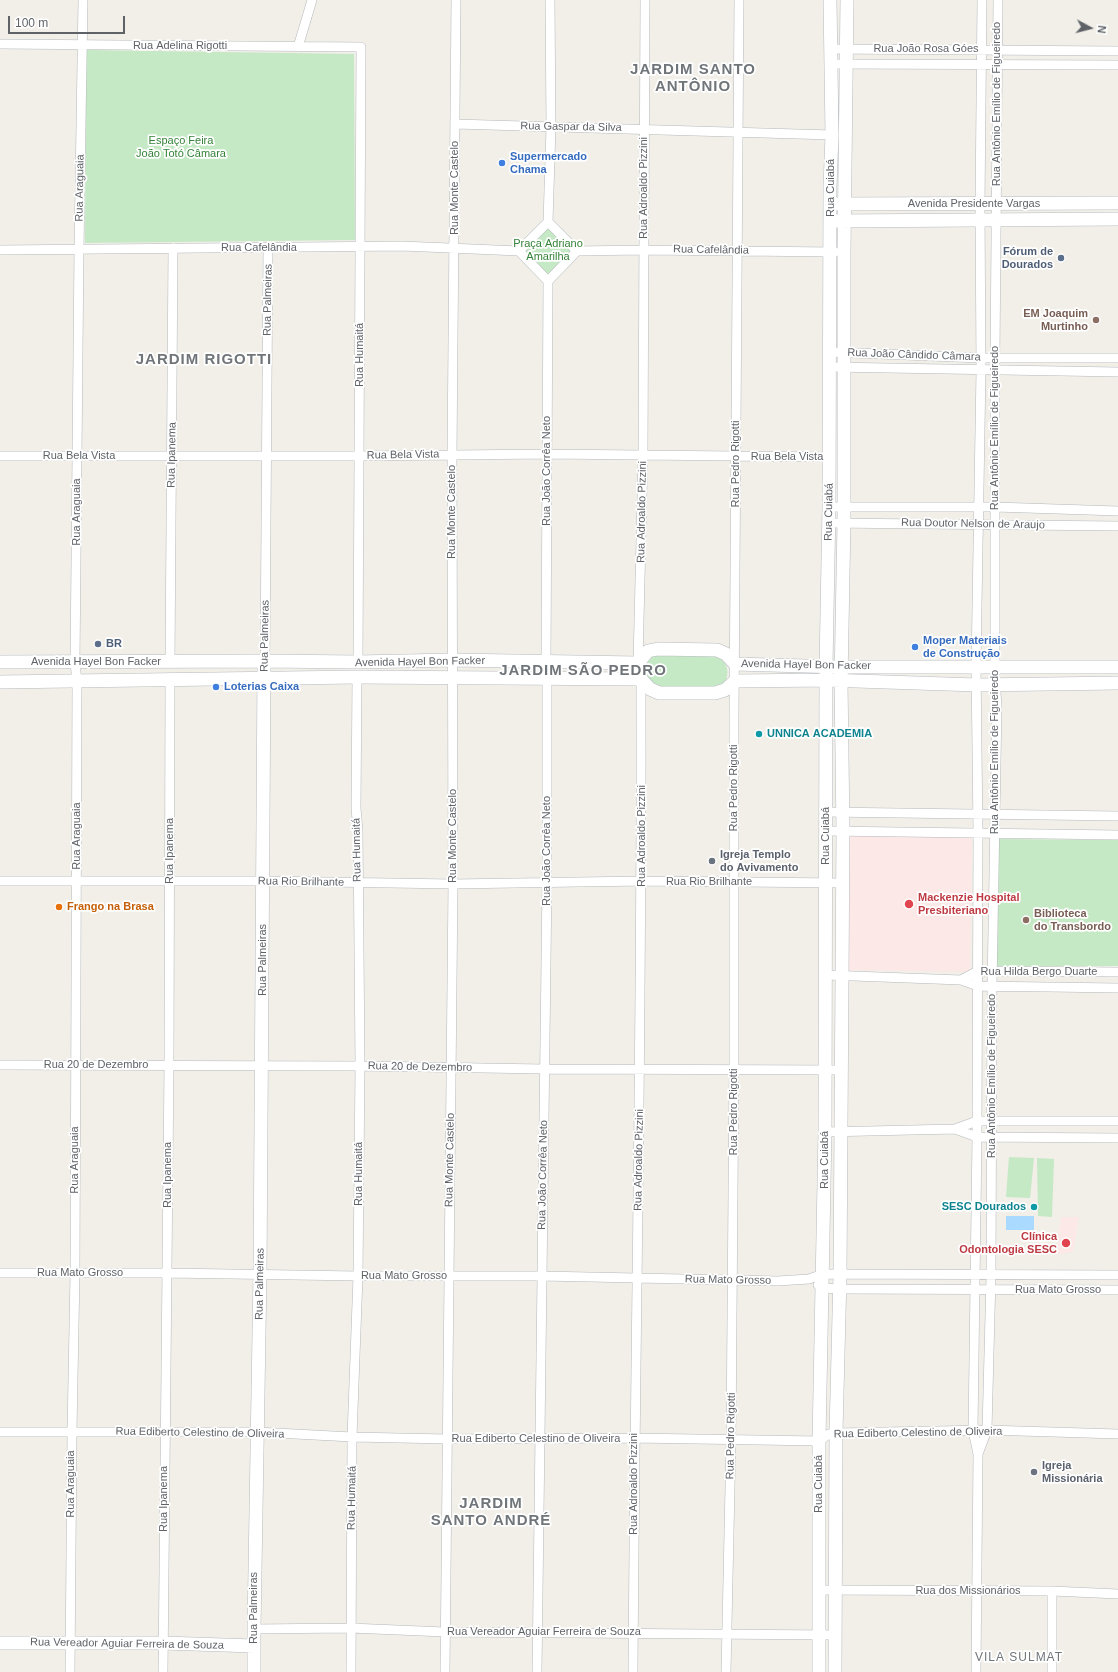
<!DOCTYPE html>
<meta charset="utf-8">
<style>
body{margin:0}
#map{position:relative;width:1118px;height:1672px;overflow:hidden;background:#f1efe8;font-family:Arial,sans-serif}
canvas{display:block}
.north{position:absolute;left:1070px;top:8px;width:40px;height:40px;-webkit-text-stroke:3px #fff;paint-order:stroke;rotate:97deg;font-size:11px;font-weight:700;line-height:16px;text-align:center;color:#5f6368}
.north::after{content:'';display:block;margin:auto;width:14px;height:18px;background:#5f6368;clip-path:polygon(50% 0,100% 100%,50% 72%,0 100%)}
.scale{position:absolute;left:8px;top:16px;width:117px;height:18px;box-sizing:border-box;border:2px solid #5f6368;border-top:0;padding-left:5px;font-size:12px;line-height:14px;white-space:nowrap;color:#5f6368;-webkit-text-stroke:3px #fff;paint-order:stroke}
</style>
<div id="map">
<canvas width="1118" height="1672"></canvas>
<div class="north">N</div>
<div class="scale">100 m</div>
</div>
<script>
const g = document.querySelector('canvas').getContext('2d');
g.lineJoin = 'round';
function fill(path, color) { g.fillStyle = color; g.fill(path, 'evenodd'); }
function trace(path, color, width, dash) { g.strokeStyle = color; g.lineWidth = width; g.lineCap = dash ? 'butt' : 'round'; g.setLineDash(dash || []); g.stroke(path); }
function drawText(font, color, halo, rows, align = 'center') {
  g.font = font + ' Arial,sans-serif'; g.lineWidth = 3.5; g.setLineDash([]); g.textBaseline = 'middle'; g.strokeStyle = halo; g.fillStyle = color; for (const [text, x, y, turn = 0] of rows) {
    g.save(); g.translate(x, y); g.rotate((+turn || 0) * Math.PI / 180); g.textAlign = isNaN(turn) ? turn : align; if (halo) g.strokeText(text, 0, 0); g.fillText(text, 0, 0); g.restore();
  }
}
const medical = new Path2D(`
 M 848,835 L 972,837 L 970,972 L 846,970 Z
 M 1061,1217 L 1079,1217 L 1073,1252 L 1055,1255 Z`);
const green = new Path2D(`
 M 86,50 L 354,54 L 355,240 L 85,243 Z
 M 547,224 L 574,251 L 548,277 L 521,250 Z
 M 713,653 C 728,662 732,672 722,688 L 657,690 L 644,677 L 644,665 L 650,655 Z
 M 999,839 L 1118,840 L 1118,966 L 996,966 Z
 M 1009,1157 L 1034,1158 L 1030,1198 L 1006,1197 Z
 M 1037,1158 L 1054,1159 L 1052,1217 L 1038,1216 Z`);
const water = new Path2D(`
 M 1006,1216 L 1034,1216 L 1034,1230 L 1006,1230 Z`);
const street = new Path2D(`
 M 0,44 L 361,47 L 358,662
 M 298,47 L 312,0
 M 831,49 L 1118,51
 M 831,64 L 1118,65
 M 455,124 L 832,135
 M 548,222 L 551,127 L 550,0
 M 548,222 L 577,251 L 548,281 L 519,251 Z
 M 0,250 L 402,246 L 519,251
 M 577,251 L 644,250 L 835,252
 M 830,352 L 981,358 L 1118,358
 M 830,367 L 1118,372
 M 0,456 L 359,456 L 547,454 L 829,457
 M 829,507 L 995,507 L 1118,511
 M 829,523 L 1118,526
 M 265,661 L 268,248
 M 170,662 L 173,248
 M 546,662 L 548,281
 M 826,812 L 1118,816
 M 827,831 L 1118,835
 M 0,881 L 264,881 L 453,884 L 642,881 L 841,883
 M 826,975 L 961,980 L 978,986 L 1118,988
 M 961,980 L 978,971 L 1118,972
 M 0,1065 L 360,1066 L 544,1069 L 841,1070
 M 955,1129 L 977,1121 L 1118,1121
 M 825,1132 L 955,1129 L 977,1137 L 1118,1138
 M 0,1273 L 167,1273 L 358,1276 L 542,1276 L 778,1281 L 809,1279 L 823,1274 L 1118,1275
 M 818,1285 L 823,1288 L 840,1289 L 1118,1290
 M 0,1432 L 257,1432 L 352,1437 L 447,1439 L 634,1438 L 819,1441 L 829,1434 L 836,1433 L 987,1430 L 1118,1434
 M 978,1454 L 987,1430 L 991,1276 L 992,986 L 997,706 L 995,679 L 995,357 L 998,0
 M 819,1590 L 1052,1591 L 1118,1594
 M 254,1629 L 350,1628 L 445,1632 L 835,1635
 M 70,1672 L 72,1432 L 75,1273 L 77,681 L 75,663 L 79,249 L 83,0
 M 163,1672 L 169,1065 L 170,678
 M 351,1672 L 352,1437 L 358,1276 L 360,1066 L 358,831 L 356,808 L 357,677
 M 445,1672 L 453,884 L 452,455 L 456,0
 M 537,1672 L 547,882 L 547,677
 M 633,1672 C 635,1352 642,1032 641,712 L 641,679 L 638,663 L 643,455 L 645,0
 M 726,1672 L 731,1440 L 734,1069 L 734,713 L 739,0
 M 976,1672 L 978,1454 L 973,1431 L 977,1137 L 978,833 L 976,666 L 981,370 L 980,205 L 982,0
 M 1052,1672 L 1052,1591`);
const secondary = new Path2D(`
 M 836,204 L 1118,203
 M 837,221 L 1118,219
 M 0,662 L 265,661 L 358,662 L 452,660 L 638,663 L 648,651 L 658,649 L 717,650 L 726,654 L 735,664 L 841,667 L 1118,667
 M 0,682 L 357,677 L 641,679 L 650,689 L 659,693 L 715,693 L 725,690 L 735,681 L 826,680 L 977,685 L 1118,683
 M 0,1643 L 164,1643 L 254,1646
 M 254,1672 L 254,1629 L 260,1274 L 264,668
 M 819,1672 L 819,1441 L 825,1132 L 826,666 L 829,507 L 830,187 L 832,135 L 830,0
 M 835,1672 L 836,1433 L 840,1275 L 843,831 L 841,681 L 844,522 L 844,252 L 847,0`);
const markers = [
 [502,163,4,"#3f7fe0"],
 [1061,258,4,"#5c6f8a"],
 [1096,320,4,"#8d6e63"],
 [98,644,4,"#5c6f8a"],
 [915,647,4,"#3f7fe0"],
 [216,687,4,"#3f7fe0"],
 [759,734,4,"#0f9aa8"],
 [712,861,4,"#6b7280"],
 [909,904,5,"#e0444e"],
 [59,907,4,"#e8710a"],
 [1026,920,4,"#8d6e63"],
 [1034,1207,4,"#0f9aa8"],
 [1066,1243,5,"#e0444e"],
 [1034,1472,4,"#6b7280"]
];
const streetNames = [
 ["Rua Adelina Rigotti",180,46],
 ["Rua João Rosa Góes",926,49],
 ["Rua Antônio Emílio de Figueiredo",997,104,-90],
 ["Rua Gaspar da Silva",571,127,1],
 ["Rua Araguaia",80,188,-89],
 ["Rua Monte Castelo",455,188,-90],
 ["Rua Adroaldo Pizzini",644,188,-90],
 ["Rua Cuiabá",831,188,-90],
 ["Avenida Presidente Vargas",974,204],
 ["Rua Cafelândia",259,248],
 ["Rua Cafelândia",711,250,1],
 ["Rua Palmeiras",268,300,-89],
 ["Rua Humaitá",360,355,-90],
 ["Rua João Cândido Câmara",914,355,2],
 ["Rua Antônio Emílio de Figueiredo",995,428,-90],
 ["Rua Ipanema",172,455,-89],
 ["Rua Bela Vista",403,455,-1],
 ["Rua Bela Vista",79,456],
 ["Rua Bela Vista",787,457],
 ["Rua Pedro Rigotti",736,464,-90],
 ["Rua João Corrêa Neto",547,471,-90],
 ["Rua Araguaia",77,512,-90],
 ["Rua Monte Castelo",452,512,-90],
 ["Rua Adroaldo Pizzini",642,512,-89],
 ["Rua Cuiabá",829,512,-89],
 ["Rua Doutor Nelson de Araujo",973,524,1],
 ["Rua Palmeiras",265,636,-89],
 ["Avenida Hayel Bon Facker",96,662],
 ["Avenida Hayel Bon Facker",420,662,-1],
 ["Avenida Hayel Bon Facker",806,665,1],
 ["Rua Antônio Emílio de Figueiredo",995,752,-90],
 ["Rua Pedro Rigotti",734,788,-90],
 ["Rua Araguaia",77,836,-90],
 ["Rua Monte Castelo",453,836,-90],
 ["Rua Adroaldo Pizzini",642,836,-90],
 ["Rua Cuiabá",826,836,-90],
 ["Rua Humaitá",357,850,-91],
 ["Rua Ipanema",170,851,-90],
 ["Rua João Corrêa Neto",547,851,-90],
 ["Rua Rio Brilhante",301,882,1],
 ["Rua Rio Brilhante",709,882],
 ["Rua Palmeiras",263,960,-90],
 ["Rua Hilda Bergo Duarte",1039,972],
 ["Rua 20 de Dezembro",96,1065],
 ["Rua 20 de Dezembro",420,1067,1],
 ["Rua Antônio Emílio de Figueiredo",992,1076,-90],
 ["Rua Pedro Rigotti",734,1112,-90],
 ["Rua Araguaia",75,1160,-90],
 ["Rua Monte Castelo",450,1160,-89],
 ["Rua Adroaldo Pizzini",639,1160,-89],
 ["Rua Cuiabá",825,1160,-90],
 ["Rua Humaitá",359,1174,-90],
 ["Rua Ipanema",168,1175,-90],
 ["Rua João Corrêa Neto",543,1175,-89],
 ["Rua Mato Grosso",80,1273],
 ["Rua Mato Grosso",404,1276],
 ["Rua Mato Grosso",728,1280,1],
 ["Rua Palmeiras",260,1284,-89],
 ["Rua Mato Grosso",1058,1290],
 ["Rua Ediberto Celestino de Oliveira",200,1433,1],
 ["Rua Ediberto Celestino de Oliveira",918,1433,-1],
 ["Rua Pedro Rigotti",731,1436,-89],
 ["Rua Ediberto Celestino de Oliveira",536,1439],
 ["Rua Araguaia",71,1484,-90],
 ["Rua Adroaldo Pizzini",634,1484,-90],
 ["Rua Cuiabá",819,1484,-90],
 ["Rua Humaitá",352,1498,-89],
 ["Rua Ipanema",164,1499,-90],
 ["Rua dos Missionários",968,1591],
 ["Rua Palmeiras",254,1608,-90],
 ["Rua Vereador Aguiar Ferreira de Souza",544,1632],
 ["Rua Vereador Aguiar Ferreira de Souza",127,1644,1]
];
const parkNames = [
 ["Espaço Feira",181,141],
 ["João Totó Câmara",181,154],
 ["Praça Adriano",548,244],
 ["Amarilha",548,257]
];
const shopNames = [
 ["Supermercado",510,157],
 ["Chama",510,170],
 ["Moper Materiais",923,641],
 ["de Construção",923,654],
 ["Loterias Caixa",224,687]
];
const serviceNames = [
 ["Fórum de",1053,252],
 ["Dourados",1053,265],
 ["BR",106,644,"left"]
];
const educationNames = [
 ["EM Joaquim",1088,314],
 ["Murtinho",1088,327],
 ["Biblioteca",1034,914,"left"],
 ["do Transbordo",1034,927,"left"]
];
const cultureNames = [
 ["UNNICA ACADEMIA",767,734],
 ["SESC Dourados",1026,1207,"right"]
];
const worshipNames = [
 ["Igreja Templo",720,855],
 ["do Avivamento",720,868],
 ["Igreja",1042,1466],
 ["Missionária",1042,1479]
];
const healthNames = [
 ["Mackenzie Hospital",918,898],
 ["Presbiteriano",918,911],
 ["Clínica",1057,1237,"right"],
 ["Odontologia SESC",1057,1250,"right"]
];
const foodNames = [
 ["Frango na Brasa",67,907]
];
const neighbourhoodNames = [
 ["VILA SULMAT",1019,1658]
];
const districtNames = [
 ["JARDIM SANTO",693,70],
 ["ANTÔNIO",693,87],
 ["JARDIM RIGOTTI",204,360],
 ["JARDIM SÃO PEDRO",583,671],
 ["JARDIM",491,1504],
 ["SANTO ANDRÉ",491,1521]
];
fill(medical, '#fce8e6');
fill(green, '#c5e8c5');
fill(water, '#aadaff');
trace(street, '#b5b8bc', 10);
trace(secondary, '#b6babf', 14);
trace(street, '#fff', 9);
trace(secondary, '#fff', 13);
for (const [x, y, r, color] of markers) { const dot = new Path2D(); dot.arc(x, y, r, 0, 2 * Math.PI); g.fillStyle = color; g.fill(dot); trace(dot, '#fff', 1.5); }
drawText('11px', '#5f6368', '#fff', streetNames);
drawText('11px', '#348238', '#fff', parkNames);
drawText('bold 11px', '#366cbe', '#fff', shopNames, 'left');
drawText('bold 11px', '#4e5e75', '#fff', serviceNames, 'right');
drawText('bold 11px', '#785e54', '#fff', educationNames, 'right');
drawText('bold 11px', '#0d838f', '#fff', cultureNames, 'left');
drawText('bold 11px', '#5b616d', '#fff', worshipNames, 'left');
drawText('bold 11px', '#be3a42', '#fff', healthNames, 'left');
drawText('bold 11px', '#c56008', '#fff', foodNames, 'left');
g.letterSpacing = '1px';
drawText('12px', '#70757a', '#fff', neighbourhoodNames);
g.letterSpacing = '0px';
g.letterSpacing = '1px';
drawText('bold 15px', '#70757a', '#fff', districtNames);
g.letterSpacing = '0px';
</script>
